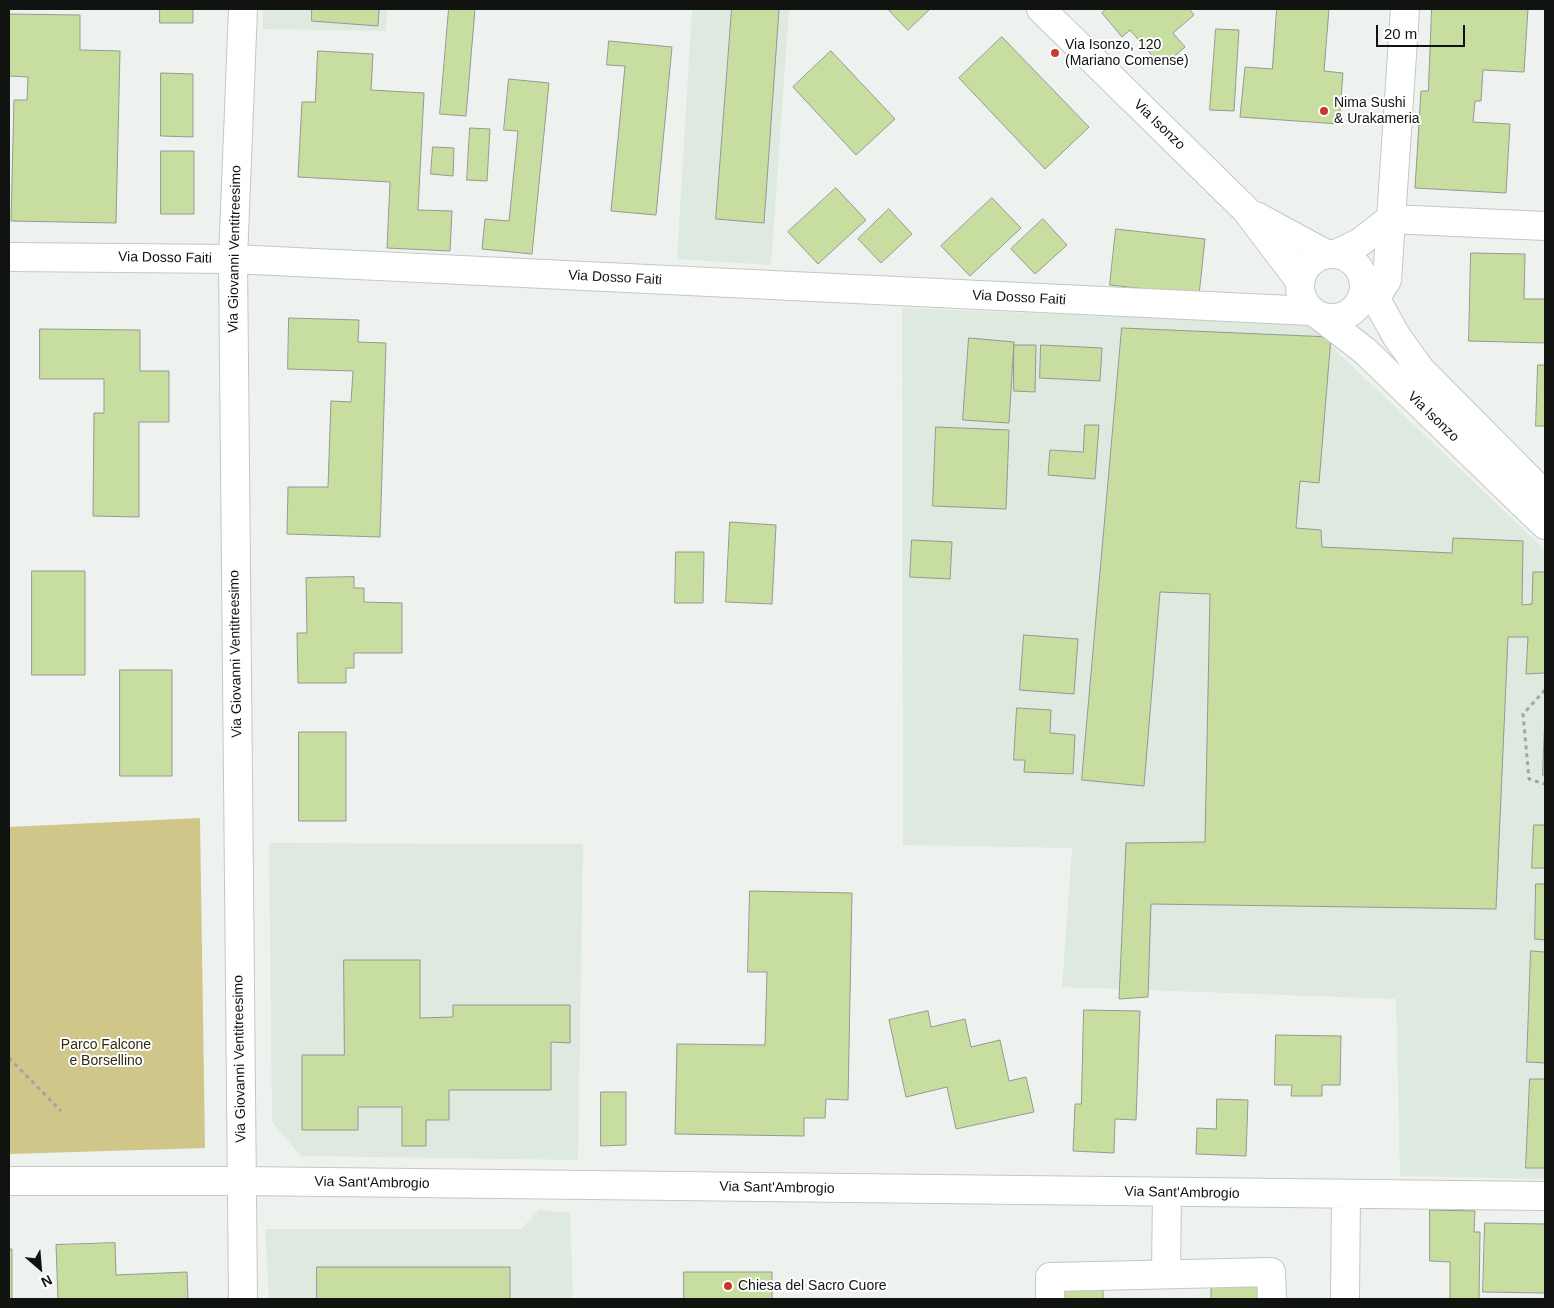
<!DOCTYPE html>
<style>
body{margin:0}
#map{position:relative;width:1554px;height:1308px;overflow:hidden;background:#eef2ee;font-family:Helvetica,sans-serif}
canvas{display:block}
.frame{position:absolute;inset:0;border:10px solid #111311;pointer-events:none}
.north{position:absolute;left:15px;top:1243px;width:50px;height:50px;-webkit-text-stroke:4px #fff;paint-order:stroke;rotate:153deg;font-size:14px;font-weight:700;line-height:20px;text-align:center;color:#111311}
.north::after{content:'';display:block;margin:auto;width:18px;height:22px;background:#111311;clip-path:polygon(50% 0,100% 100%,50% 72%,0 100%)}
.scale{position:absolute;left:1376px;top:25px;width:89px;height:22px;box-sizing:border-box;border:2px solid #111311;border-top:0;padding-left:6px;font-size:15px;line-height:18px;white-space:nowrap;color:#111311;-webkit-text-stroke:4px #fff;paint-order:stroke}
</style>
<div id="map">
<canvas width="1554" height="1308"></canvas>
<div class="frame"></div>
<div class="north">N</div>
<div class="scale">20 m</div>
</div>
<script>
const g = document.querySelector('canvas').getContext('2d');
g.lineJoin = 'round';
function fill(path, color) { g.fillStyle = color; g.fill(path, 'evenodd'); }
function trace(path, color, width, dash) { g.strokeStyle = color; g.lineWidth = width; g.lineCap = dash ? 'butt' : 'round'; g.setLineDash(dash || []); g.stroke(path); }
function drawText(font, color, halo, rows, align = 'center') {
  g.font = font + ' Helvetica,sans-serif'; g.lineWidth = 4; g.setLineDash([]); g.textBaseline = 'middle'; g.strokeStyle = halo; g.fillStyle = color; for (const [text, x, y, turn = 0] of rows) {
    g.save(); g.translate(x, y); g.rotate((+turn || 0) * Math.PI / 180); g.textAlign = isNaN(turn) ? turn : align; if (halo) g.strokeText(text, 0, 0); g.fillText(text, 0, 0); g.restore();
  }
}
const built = new Path2D(`
 M 263,9 L 387,9 L 386,31 L 263,29 Z
 M 692,9 L 789,9 L 771,265 L 677,259 Z
 M 902,308 L 1308,324 L 1545,550 L 1545,1179 L 1400,1176 L 1396,999 L 1062,987 L 1072,848 L 903,845 Z
 M 269,843 L 583,844 L 578,1160 L 301,1156 L 272,1122 Z
 M 539,1210 L 570,1213 L 573,1299 L 269,1299 L 265,1229 L 521,1229 Z`);
const green = new Path2D(`
 M 200,818 L 205,1148 L 9,1154 L 9,827 Z`);
const building = new Path2D(`
 M 160,9 L 193,9 L 193,23 L 160,23 Z
 M 312,9 L 379,9 L 378,26 L 312,21 Z
 M 449,9 L 475,9 L 466,116 L 440,114 Z
 M 732,9 L 779,9 L 764,223 L 716,219 Z
 M 888,9 L 930,9 L 908,30 Z
 M 1106,9 L 1189,9 L 1194,15 L 1173,33 L 1185,47 L 1162,67 L 1130,30 L 1122,37 L 1102,13 Z
 M 1277,9 L 1329,9 L 1324,71 L 1343,73 L 1339,124 L 1240,117 L 1245,67 L 1272,69 Z
 M 1432,9 L 1528,9 L 1524,72 L 1483,70 L 1481,101 L 1475,101 L 1473,122 L 1510,124 L 1506,193 L 1415,188 L 1421,91 L 1428,91 Z
 M 9,14 L 80,15 L 80,50 L 120,51 L 116,223 L 11,221 L 14,100 L 27,100 L 28,77 L 9,76 Z
 M 1216,29 L 1239,30 L 1234,111 L 1210,110 Z
 M 1002,37 L 1089,127 L 1045,169 L 959,78 Z
 M 609,41 L 672,47 L 656,215 L 611,211 L 625,66 L 607,65 Z
 M 318,51 L 373,54 L 371,90 L 424,93 L 418,210 L 452,211 L 450,251 L 387,248 L 390,182 L 298,177 L 302,102 L 315,102 Z
 M 831,51 L 895,119 L 856,155 L 793,87 Z
 M 161,73 L 193,74 L 193,137 L 161,136 Z
 M 509,79 L 549,83 L 532,254 L 482,249 L 485,219 L 509,221 L 518,131 L 504,130 Z
 M 470,128 L 490,129 L 487,181 L 467,180 Z
 M 433,147 L 454,148 L 453,176 L 431,174 Z
 M 161,151 L 194,151 L 194,214 L 161,214 Z
 M 836,188 L 866,220 L 818,264 L 788,232 Z
 M 992,198 L 1021,228 L 970,276 L 941,246 Z
 M 889,209 L 912,234 L 881,263 L 858,239 Z
 M 1043,219 L 1067,245 L 1035,274 L 1011,249 Z
 M 1116,229 L 1205,239 L 1199,295 L 1110,285 Z
 M 1471,253 L 1525,254 L 1524,299 L 1545,299 L 1545,343 L 1469,341 Z
 M 289,318 L 359,320 L 358,342 L 386,343 L 380,537 L 287,534 L 288,487 L 328,487 L 331,401 L 351,402 L 353,371 L 288,369 Z
 M 1122,328 L 1331,337 L 1319,483 L 1300,481 L 1296,528 L 1321,530 L 1322,547 L 1452,553 L 1453,538 L 1523,541 L 1522,605 L 1532,604 L 1533,572 L 1545,572 L 1545,673 L 1526,674 L 1528,637 L 1508,637 L 1496,909 L 1151,904 L 1148,997 L 1119,999 L 1126,843 L 1205,842 L 1210,594 L 1160,592 L 1144,786 L 1082,780 Z
 M 40,329 L 140,330 L 140,371 L 169,371 L 169,422 L 139,422 L 139,517 L 93,516 L 94,413 L 104,413 L 104,379 L 40,379 Z
 M 969,338 L 1014,342 L 1009,423 L 963,420 Z
 M 1014,345 L 1036,345 L 1035,392 L 1014,391 Z
 M 1041,345 L 1102,348 L 1100,381 L 1040,378 Z
 M 1538,365 L 1545,365 L 1545,426 L 1536,426 Z
 M 1085,425 L 1099,425 L 1095,479 L 1048,475 L 1050,450 L 1083,452 Z
 M 936,427 L 1009,430 L 1006,509 L 933,506 Z
 M 730,522 L 776,525 L 772,604 L 726,602 Z
 M 912,540 L 952,542 L 950,579 L 910,577 Z
 M 676,552 L 704,552 L 703,603 L 675,603 Z
 M 32,571 L 85,571 L 85,675 L 32,675 Z
 M 354,577 L 354,588 L 364,588 L 364,602 L 402,603 L 402,653 L 354,653 L 354,668 L 346,668 L 346,683 L 298,683 L 297,633 L 307,633 L 306,578 Z
 M 1024,635 L 1078,639 L 1074,694 L 1020,690 Z
 M 120,670 L 172,670 L 172,776 L 120,776 Z
 M 1017,708 L 1051,710 L 1050,733 L 1075,735 L 1073,774 L 1024,772 L 1025,760 L 1014,760 Z
 M 1545,713 L 1545,775 L 1543,775 Z
 M 299,732 L 346,732 L 346,821 L 299,821 Z
 M 1534,825 L 1545,825 L 1545,868 L 1532,868 Z
 M 1536,884 L 1545,884 L 1545,940 L 1535,939 Z
 M 750,891 L 852,893 L 848,1100 L 826,1099 L 825,1118 L 804,1118 L 804,1136 L 675,1134 L 677,1044 L 765,1045 L 767,972 L 748,972 Z
 M 1531,951 L 1545,952 L 1545,1063 L 1527,1062 Z
 M 344,960 L 420,960 L 420,1018 L 453,1017 L 453,1005 L 570,1005 L 570,1043 L 551,1042 L 551,1090 L 449,1090 L 449,1120 L 426,1120 L 426,1146 L 402,1146 L 402,1107 L 358,1107 L 358,1130 L 302,1130 L 302,1055 L 344,1055 Z
 M 1084,1010 L 1140,1011 L 1136,1120 L 1115,1119 L 1114,1153 L 1073,1151 L 1075,1104 L 1081,1104 Z
 M 928,1011 L 931,1027 L 965,1019 L 971,1047 L 1000,1040 L 1009,1081 L 1026,1077 L 1034,1112 L 956,1129 L 947,1087 L 906,1097 L 889,1020 Z
 M 1276,1035 L 1341,1036 L 1340,1085 L 1322,1085 L 1322,1096 L 1291,1096 L 1292,1085 L 1275,1085 Z
 M 1530,1079 L 1545,1079 L 1545,1168 L 1526,1168 Z
 M 601,1092 L 626,1092 L 626,1145 L 601,1146 Z
 M 1217,1099 L 1248,1100 L 1246,1156 L 1196,1154 L 1197,1128 L 1216,1129 Z
 M 1430,1210 L 1475,1211 L 1474,1232 L 1480,1232 L 1479,1299 L 1450,1299 L 1450,1262 L 1430,1261 Z
 M 1485,1223 L 1545,1224 L 1545,1293 L 1483,1292 Z
 M 115,1243 L 116,1275 L 187,1272 L 188,1299 L 58,1299 L 56,1245 Z
 M 9,1249 L 12,1249 L 12,1299 L 9,1299 Z
 M 317,1267 L 510,1267 L 510,1299 L 317,1299 Z
 M 684,1272 L 772,1272 L 772,1299 L 684,1299 Z
 M 1103,1283 L 1103,1299 L 1056,1299 L 1055,1284 Z
 M 1260,1283 L 1261,1299 L 1211,1299 L 1211,1284 Z`);
const path = new Path2D(`
 M 1545,690 L 1523,714 L 1529,779 L 1545,784
 M 9,1058 L 61,1111`);
const minor = new Path2D(`
 M 1041,9 L 1246,210 L 1299,280
 M 1256,216 L 1326,254
 M 1390,219 L 1545,226
 M1300 286a32 32 0 1 1 64 0a32 32 0 1 1-64 0Z
 M 1336,254 L 1359,243 L 1390,219
 M 9,257 L 233,259 L 1311,311
 M 1363,276 L 1397,337 L 1420,369 L 1545,495
 M 1359,303 L 1380,291 L 1387,280 L 1405,9
 M 1317,314 L 1365,351 L 1545,525
 M 9,1181 L 241,1181 L 1545,1196
 M 1166,1274 L 1167,1193
 M 243,1299 L 233,259 L 243,9
 M 1050,1299 L 1050,1277 L 1271,1272 L 1272,1299
 M 1345,1299 L 1346,1195`);
const markers = [
 [1055,53,5,"#c73b28"],
 [1324,111,5,"#c73b28"],
 [728,1286,5,"#c73b28"]
];
const poiNames = [
 ["Via Isonzo, 120",1065,45],
 ["(Mariano Comense)",1065,61],
 ["Nima Sushi",1334,103],
 ["& Urakameria",1334,119],
 ["Chiesa del Sacro Cuore",738,1286]
];
const streetNames = [
 ["Via Isonzo",1159,125,44],
 ["Via Giovanni Ventitreesimo",235,249,-89],
 ["Via Dosso Faiti",165,258,1],
 ["Via Dosso Faiti",615,278,3],
 ["Via Dosso Faiti",1019,298,3],
 ["Via Isonzo",1433,417,44],
 ["Via Giovanni Ventitreesimo",236,654,-91],
 ["Via Giovanni Ventitreesimo",240,1059,-91],
 ["Via Sant'Ambrogio",372,1183,1],
 ["Via Sant'Ambrogio",777,1188,1],
 ["Via Sant'Ambrogio",1182,1193,1]
];
const parkNames = [
 ["Parco Falcone",106,1045],
 ["e Borsellino",106,1061]
];
fill(built, '#dee9df');
fill(green, '#d0c68a');
fill(building, '#c8dda0');
trace(building, '#969893', 1);
trace(minor, '#c4c8c4', 30);
trace(path, '#a2a6a2', 3, [4, 4]);
trace(minor, '#fff', 28);
for (const [x, y, r, color] of markers) { const dot = new Path2D(); dot.arc(x, y, r, 0, 2 * Math.PI); g.fillStyle = color; g.fill(dot); trace(dot, '#fff', 2); }
drawText('14px', '#111311', '#fff', poiNames, 'left');
drawText('14px', '#111311', '#fff', streetNames);
drawText('14px', '#302b0e', '#fff', parkNames);
</script>
